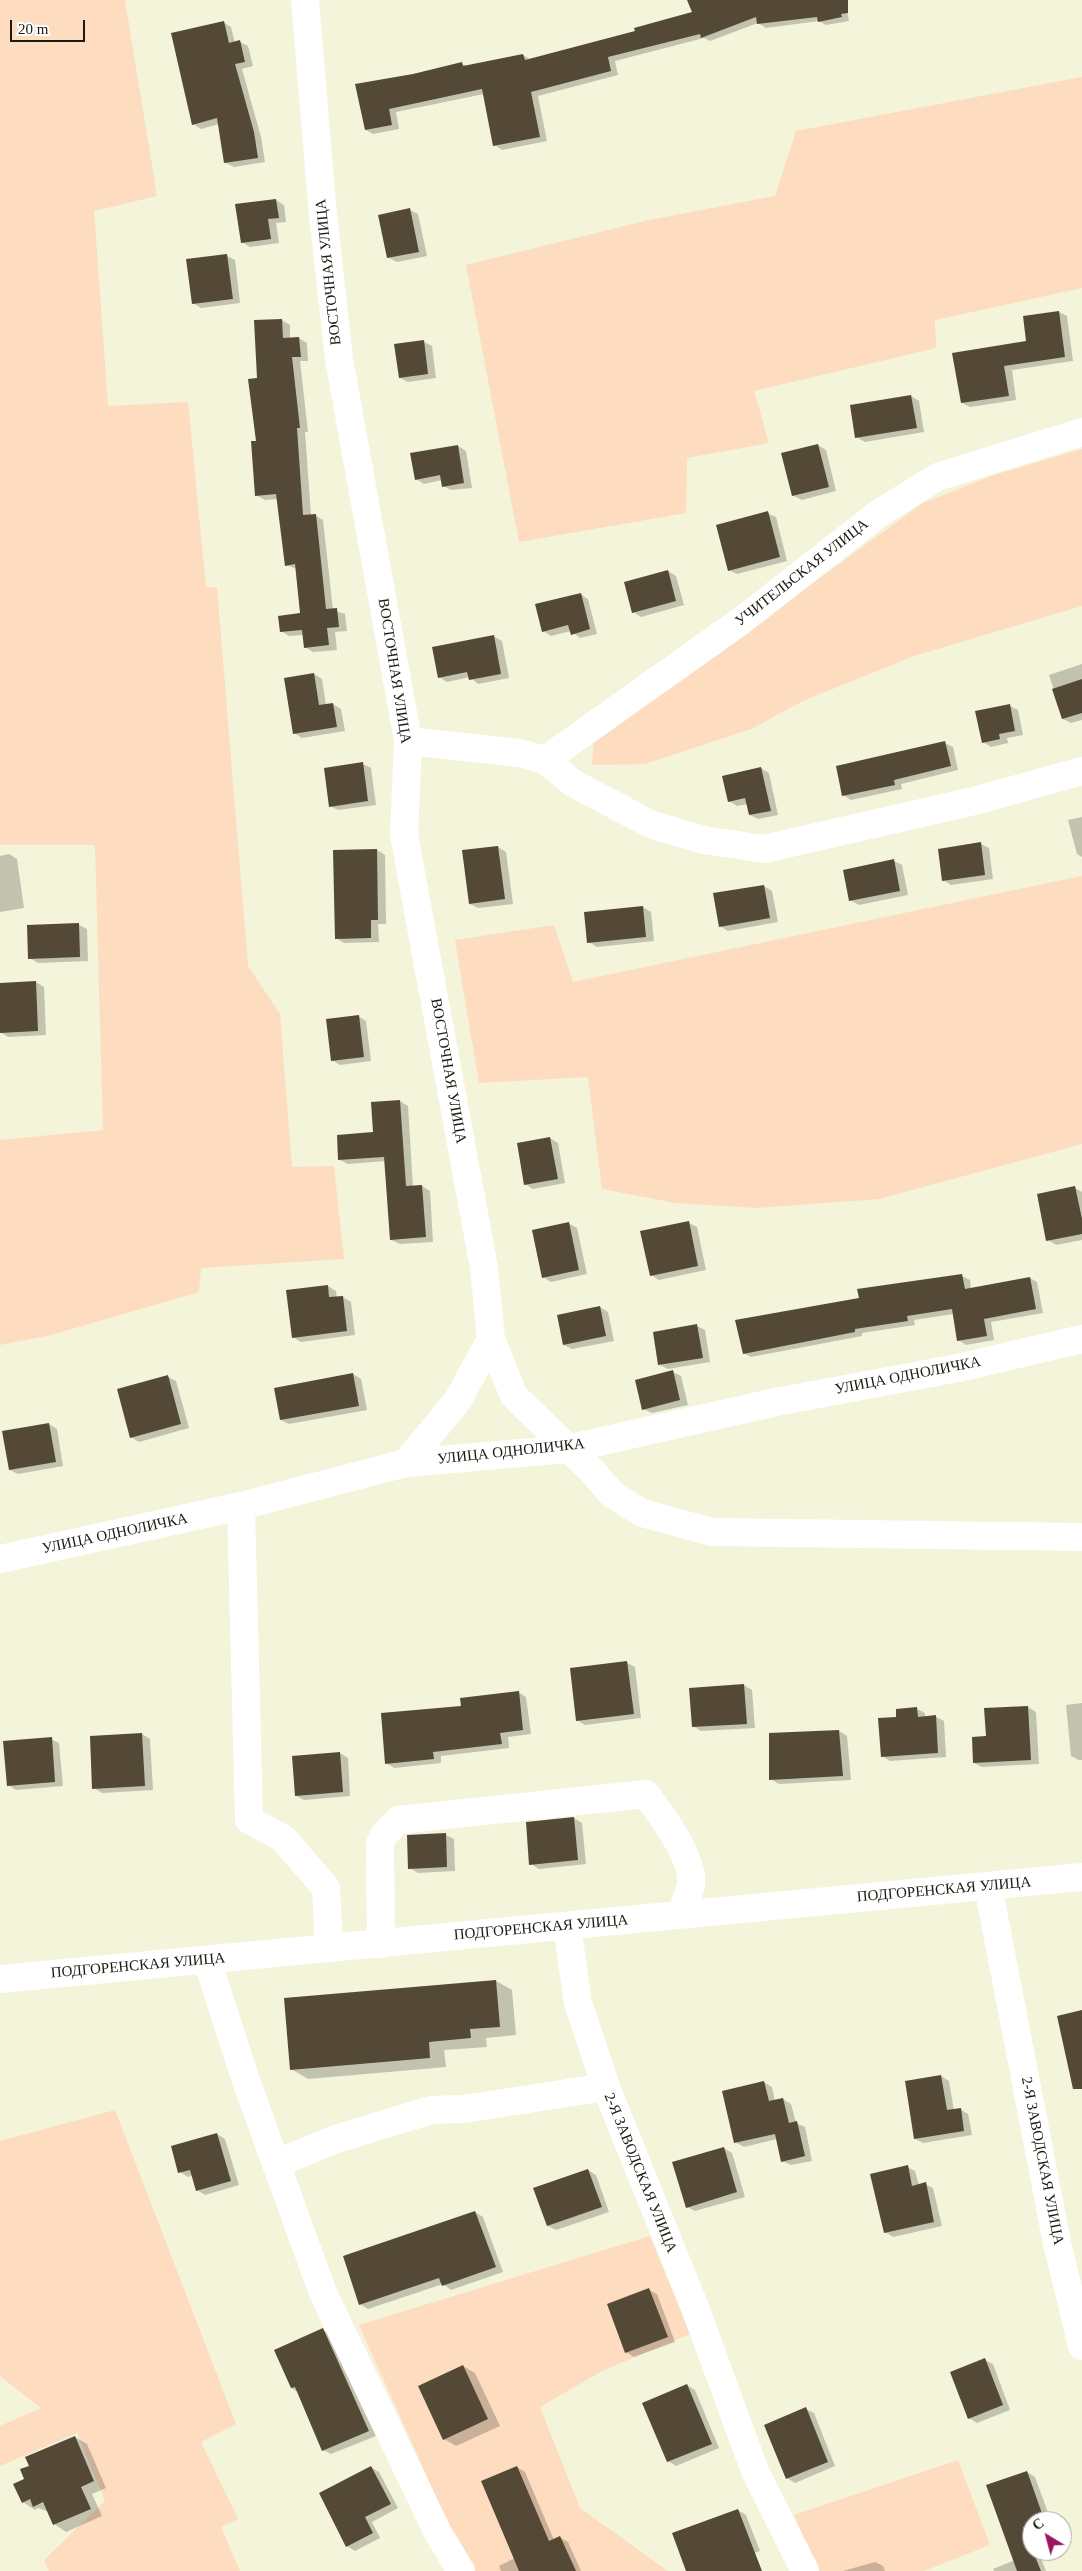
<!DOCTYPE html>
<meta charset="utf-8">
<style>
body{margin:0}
#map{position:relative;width:1082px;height:2571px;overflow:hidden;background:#f3f4da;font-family:Georgia,serif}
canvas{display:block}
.north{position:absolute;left:1022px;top:2511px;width:50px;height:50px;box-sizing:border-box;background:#fff;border:1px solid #a4a4a0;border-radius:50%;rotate:323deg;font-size:14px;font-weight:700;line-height:20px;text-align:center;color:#1b1b12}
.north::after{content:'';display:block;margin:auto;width:18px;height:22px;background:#9e1361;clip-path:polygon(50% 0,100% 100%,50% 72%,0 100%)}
.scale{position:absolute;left:10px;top:20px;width:75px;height:22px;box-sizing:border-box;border:2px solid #1b1b12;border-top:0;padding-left:6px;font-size:15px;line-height:18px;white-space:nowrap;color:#1b1b12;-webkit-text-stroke:4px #fff;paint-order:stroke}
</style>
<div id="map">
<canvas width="1082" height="2571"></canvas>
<div class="north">С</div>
<div class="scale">20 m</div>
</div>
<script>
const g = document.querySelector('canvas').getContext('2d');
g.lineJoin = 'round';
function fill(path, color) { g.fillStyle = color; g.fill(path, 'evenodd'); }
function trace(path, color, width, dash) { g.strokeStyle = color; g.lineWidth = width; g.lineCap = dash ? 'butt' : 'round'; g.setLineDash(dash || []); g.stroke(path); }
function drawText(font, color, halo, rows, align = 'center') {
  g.font = font + ' Georgia,serif'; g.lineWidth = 5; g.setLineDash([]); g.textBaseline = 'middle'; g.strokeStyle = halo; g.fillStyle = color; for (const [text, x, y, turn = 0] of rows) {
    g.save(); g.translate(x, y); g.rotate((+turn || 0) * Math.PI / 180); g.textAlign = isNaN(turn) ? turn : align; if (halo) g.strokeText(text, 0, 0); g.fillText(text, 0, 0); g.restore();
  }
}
const green = new Path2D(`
 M 0,0 L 125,0 L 157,196 L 94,211 L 108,406 L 188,402 L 206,587 L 217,587 L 248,966 L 280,1014 L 292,1167 L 334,1166 L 344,1259 L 201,1268 L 199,1292 L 51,1335 L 0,1345 L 0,1140 L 103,1130 L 95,845 L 0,845 Z
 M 1082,77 L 1082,288 L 935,320 L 936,348 L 754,391 L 769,443 L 687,458 L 686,513 L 519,542 L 466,265 L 649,220 L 775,196 L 796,131 Z
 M 1082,449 L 1082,606 L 914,656 L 803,701 L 751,729 L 645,764 L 592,765 L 594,742 L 923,503 L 994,475 Z
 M 1082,876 L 1082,1144 L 879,1199 L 757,1208 L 675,1203 L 602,1189 L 588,1077 L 479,1083 L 455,940 L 554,925 L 573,982 Z
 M 115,2110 L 236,2424 L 201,2442 L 238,2519 L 221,2527 L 240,2571 L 49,2571 L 44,2560 L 105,2501 L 77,2433 L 0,2466 L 0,2426 L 41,2408 L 0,2376 L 0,2141 Z
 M 650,2236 L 690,2334 L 604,2370 L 540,2407 L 580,2508 L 668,2571 L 473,2571 L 462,2555 L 359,2325 Z
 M 958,2460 L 990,2545 L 924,2571 L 817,2571 L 794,2515 Z`);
const shadow = new Path2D(`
 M 688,0 L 845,0 L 849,21 L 826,25 L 819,21 L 766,28 L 758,23 L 710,41 L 704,38 L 615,61 L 618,75 L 538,96 L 547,141 L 502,150 L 495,145 L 484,94 L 396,112 L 399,129 L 373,134 L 366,130 L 413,75 L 462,64 L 467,66 L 523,55 L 531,60 L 636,32 L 693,13 Z
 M 223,22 L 231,27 L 235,43 L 240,42 L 248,46 L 253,66 L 242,69 L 261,137 L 265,162 L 234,167 L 226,163 L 219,124 L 201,129 L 193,124 Z
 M 276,200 L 284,205 L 286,222 L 276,223 L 279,243 L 250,247 L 242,242 Z
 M 410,210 L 418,214 L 427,256 L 397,262 L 389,258 Z
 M 227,256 L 235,260 L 240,303 L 201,308 L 193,303 Z
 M 1059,312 L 1067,316 L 1073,361 L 1012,370 L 1016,400 L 970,407 L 962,403 Z
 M 282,320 L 290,325 L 290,339 L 299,338 L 307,343 L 308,361 L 300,361 L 308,432 L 305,432 L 311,515 L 315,515 L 323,520 L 333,610 L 345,614 L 347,631 L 335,632 L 337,650 L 313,652 L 305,647 L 303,635 L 289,636 L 281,631 L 301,614 L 297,569 L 286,565 L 278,499 L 265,500 L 256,495 L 259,379 Z
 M 424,342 L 432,346 L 436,378 L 408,382 L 400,378 Z
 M 911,396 L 919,401 L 924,432 L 865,442 L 856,437 Z
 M 818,445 L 826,450 L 836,491 L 802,500 L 794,496 Z
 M 458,446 L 466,451 L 472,488 L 451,490 L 443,486 L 442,480 L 424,484 L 416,479 Z
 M 767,513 L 776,517 L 787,561 L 737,574 L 729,570 Z
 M 668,571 L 676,576 L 684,605 L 641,617 L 633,612 Z
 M 580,594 L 588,599 L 597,634 L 580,638 L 571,631 L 551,636 L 543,631 Z
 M 493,636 L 502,641 L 509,678 L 478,684 L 470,677 L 447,682 L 439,677 Z
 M 1082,664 L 1082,720 L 1071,723 L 1063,719 L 1049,675 Z
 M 314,674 L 322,679 L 326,705 L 333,704 L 341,709 L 345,731 L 302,738 L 294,733 Z
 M 1010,706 L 1018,710 L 1023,735 L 1007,738 L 1008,743 L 991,747 L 983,742 Z
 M 945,743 L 953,747 L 958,770 L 901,784 L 902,789 L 851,800 L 843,795 Z
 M 363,764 L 371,768 L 376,805 L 338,810 L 330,806 Z
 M 761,768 L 769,773 L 778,815 L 758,819 L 750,815 L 748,804 L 737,806 L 729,801 Z
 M 1082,817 L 1082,857 L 1077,854 L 1068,820 Z
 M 981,844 L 989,848 L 993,879 L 951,885 L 943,880 Z
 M 498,847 L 506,852 L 513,904 L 478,908 L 470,904 Z
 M 377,850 L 385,855 L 386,924 L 378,924 L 379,942 L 344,943 L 336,938 Z
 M 9,854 L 17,859 L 24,908 L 0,912 L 0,856 Z
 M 894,861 L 902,865 L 908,895 L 859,905 L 850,900 Z
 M 764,886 L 772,891 L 778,922 L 728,931 L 720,926 Z
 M 643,907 L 651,912 L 654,941 L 597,947 L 589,942 Z
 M 79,925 L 87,929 L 88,961 L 38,963 L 30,958 Z
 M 36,982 L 44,987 L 46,1035 L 8,1037 L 0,1032 L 0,984 Z
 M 358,1016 L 366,1021 L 371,1061 L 340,1065 L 332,1060 Z
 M 400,1101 L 408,1106 L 413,1187 L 422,1186 L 430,1191 L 433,1242 L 400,1244 L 391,1240 L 386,1161 L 348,1164 L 340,1160 L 374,1133 Z
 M 550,1138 L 558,1143 L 565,1183 L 533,1189 L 525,1184 Z
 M 1075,1188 L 1082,1192 L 1082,1240 L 1056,1245 L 1048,1240 Z
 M 568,1223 L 577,1228 L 587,1274 L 551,1282 L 543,1277 Z
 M 689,1223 L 697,1227 L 706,1270 L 659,1280 L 651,1275 Z
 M 962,1276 L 970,1280 L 971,1289 L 1030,1278 L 1037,1282 L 1043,1313 L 991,1322 L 994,1340 L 966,1345 L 958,1340 L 954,1314 L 914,1320 L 915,1325 L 862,1333 L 862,1336 L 751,1357 L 744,1353 L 860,1299 Z
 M 328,1286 L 336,1291 L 337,1298 L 343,1297 L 351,1302 L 355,1335 L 301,1342 L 293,1337 Z
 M 600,1307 L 608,1312 L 614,1341 L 572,1349 L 564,1345 Z
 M 697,1326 L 705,1330 L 710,1362 L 668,1369 L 660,1365 Z
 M 673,1372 L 681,1376 L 688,1405 L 652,1413 L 643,1409 Z
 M 353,1374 L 361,1379 L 367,1410 L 289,1424 L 281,1420 Z
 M 168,1377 L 176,1381 L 189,1428 L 139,1442 L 131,1437 Z
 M 49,1424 L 57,1429 L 63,1466 L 18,1474 L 10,1470 Z
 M 627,1663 L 635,1667 L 641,1718 L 585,1725 L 577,1720 Z
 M 744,1685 L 752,1690 L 755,1728 L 701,1731 L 693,1726 Z
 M 518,1692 L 526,1697 L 531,1734 L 508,1737 L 509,1748 L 441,1756 L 441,1763 L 394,1768 L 386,1763 L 463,1707 Z
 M 1082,1703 L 1082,1760 L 1079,1760 L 1071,1756 L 1066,1705 Z
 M 1028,1707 L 1036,1712 L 1039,1764 L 982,1767 L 974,1763 L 987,1737 Z
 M 917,1709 L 925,1713 L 925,1717 L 936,1717 L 944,1721 L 946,1757 L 890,1761 L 882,1756 L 897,1718 Z
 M 839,1731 L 847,1736 L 851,1780 L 779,1784 L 770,1779 L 770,1734 Z
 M 142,1734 L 150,1739 L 153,1790 L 102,1793 L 94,1788 L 91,1737 Z
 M 51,1739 L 59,1743 L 63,1786 L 16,1790 L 8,1785 Z
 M 340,1753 L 348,1758 L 350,1796 L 304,1800 L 296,1796 Z
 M 574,1818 L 582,1823 L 586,1864 L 539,1869 L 531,1864 L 527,1823 Z
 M 446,1835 L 454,1839 L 455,1871 L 418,1873 L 410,1868 Z
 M 496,1981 L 512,1990 L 516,2035 L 486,2038 L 487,2047 L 444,2050 L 446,2067 L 308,2079 L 291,2069 Z
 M 941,2076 L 949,2081 L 954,2111 L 960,2109 L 968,2114 L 972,2135 L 923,2143 L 915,2139 Z
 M 764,2082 L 772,2087 L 775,2101 L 783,2099 L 791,2104 L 796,2123 L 805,2127 L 812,2161 L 791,2165 L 782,2161 L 777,2139 L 744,2147 L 735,2142 Z
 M 217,2134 L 225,2139 L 239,2185 L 205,2195 L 197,2190 L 193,2175 L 188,2177 L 180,2172 L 172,2147 Z
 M 724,2148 L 732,2153 L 745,2197 L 695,2211 L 687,2207 Z
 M 907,2167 L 915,2171 L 919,2185 L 925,2184 L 933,2188 L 942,2226 L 893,2237 L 885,2232 Z
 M 588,2170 L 596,2175 L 609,2212 L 556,2230 L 548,2226 Z
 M 475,2212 L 483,2217 L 503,2272 L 451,2290 L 443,2284 L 368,2309 L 360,2304 Z
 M 649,2290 L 657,2294 L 675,2342 L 634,2357 L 626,2352 Z
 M 322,2330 L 331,2334 L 376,2436 L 331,2454 L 323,2450 L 298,2392 L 291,2388 Z
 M 985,2360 L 993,2364 L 1010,2410 L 977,2423 L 969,2418 Z
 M 463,2366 L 475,2373 L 500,2426 L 456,2446 L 444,2439 Z
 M 687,2385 L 695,2390 L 719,2448 L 676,2466 L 668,2461 Z
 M 806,2409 L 814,2413 L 835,2466 L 795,2483 L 787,2478 Z
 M 75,2437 L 87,2444 L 106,2488 L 92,2494 L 102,2516 L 66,2532 L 54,2524 L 49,2512 L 38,2508 L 35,2510 L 23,2502 L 25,2480 L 30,2466 Z
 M 371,2467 L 379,2472 L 398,2508 L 372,2522 L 380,2538 L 355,2551 L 347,2546 Z
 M 517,2467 L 525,2472 L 554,2540 L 559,2537 L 568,2542 L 581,2571 L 501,2571 L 499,2566 L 515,2558 Z
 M 1027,2472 L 1035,2477 L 1051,2521 L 1032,2521 L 1030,2531 L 1032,2551 L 1038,2551 L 1046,2571 L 994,2571 L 993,2569 L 1015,2560 Z
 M 738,2510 L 746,2515 L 760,2551 L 705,2571 L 689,2571 Z
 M 875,2562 L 883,2566 L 885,2571 L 843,2571 Z`);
const building = new Path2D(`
 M 687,0 L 848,0 L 848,13 L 841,14 L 842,17 L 818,22 L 817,17 L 757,24 L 756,17 L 701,38 L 700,34 L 608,57 L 611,71 L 531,92 L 540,137 L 493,146 L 482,89 L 389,109 L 392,125 L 365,130 L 355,84 L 413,74 L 462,62 L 463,66 L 523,54 L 525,60 L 635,31 L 634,28 L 692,12 Z
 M 224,21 L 229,43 L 240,40 L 245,62 L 235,64 L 254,132 L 258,158 L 224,163 L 217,118 L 192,125 L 171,33 Z
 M 276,199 L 279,218 L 268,219 L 271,239 L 241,243 L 235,204 Z
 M 410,208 L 419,252 L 387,258 L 378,215 Z
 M 227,254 L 233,299 L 192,304 L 186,259 Z
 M 1059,311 L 1065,357 L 1004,366 L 1009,396 L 961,403 L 952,353 L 1026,341 L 1023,316 Z
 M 282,319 L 283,338 L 299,337 L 301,357 L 292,357 L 300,428 L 297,428 L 303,515 L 316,514 L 326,609 L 337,608 L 339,627 L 327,628 L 329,645 L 304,648 L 302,630 L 280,632 L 278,616 L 300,613 L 295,564 L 285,566 L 276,494 L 255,496 L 251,441 L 256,441 L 248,379 L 257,378 L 254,320 Z
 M 424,340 L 428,374 L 399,378 L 394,344 Z
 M 911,395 L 917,428 L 855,438 L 850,405 Z
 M 818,444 L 829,487 L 792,496 L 781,453 Z
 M 458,445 L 464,483 L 442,487 L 440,475 L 415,480 L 410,453 Z
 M 768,511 L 780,557 L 728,571 L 716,525 Z
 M 668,570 L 676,601 L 632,613 L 624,582 Z
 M 581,593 L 590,629 L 571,635 L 568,625 L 542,632 L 535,604 Z
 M 494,635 L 501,674 L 469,680 L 467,672 L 438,678 L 432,647 Z
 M 314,673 L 319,705 L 333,703 L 337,727 L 293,734 L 284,678 Z
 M 1082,679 L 1082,713 L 1062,719 L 1052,689 Z
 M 1010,704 L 1015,731 L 999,734 L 1000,739 L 982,743 L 975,711 Z
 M 945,741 L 951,766 L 894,780 L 895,785 L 842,796 L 836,766 Z
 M 363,762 L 368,801 L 329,807 L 324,768 Z
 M 761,767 L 771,811 L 749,815 L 745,798 L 728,802 L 722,776 Z
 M 981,842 L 985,875 L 942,881 L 938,849 Z
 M 498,846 L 505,899 L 469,904 L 462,850 Z
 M 377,849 L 378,920 L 371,920 L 371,938 L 335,939 L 333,850 Z
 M 894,859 L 900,891 L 849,901 L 843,870 Z
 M 764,885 L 770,918 L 719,927 L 713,893 Z
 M 643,906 L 646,937 L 587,943 L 584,912 Z
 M 79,923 L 80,957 L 28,959 L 27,925 Z
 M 36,981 L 38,1031 L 0,1033 L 0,983 Z
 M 359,1015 L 364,1057 L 331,1061 L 326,1019 Z
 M 400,1100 L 406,1186 L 422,1185 L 426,1237 L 390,1240 L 384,1157 L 338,1160 L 337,1135 L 373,1132 L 371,1102 Z
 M 550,1137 L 558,1179 L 524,1185 L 517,1143 Z
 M 1075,1186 L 1082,1219 L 1082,1234 L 1046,1241 L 1037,1194 Z
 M 689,1221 L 698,1266 L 650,1276 L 640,1231 Z
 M 569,1222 L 579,1270 L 542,1278 L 532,1230 Z
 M 962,1274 L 965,1289 L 1030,1277 L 1036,1309 L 984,1319 L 987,1336 L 957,1341 L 952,1309 L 907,1316 L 908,1321 L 855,1329 L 855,1332 L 743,1354 L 735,1320 L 859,1298 L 857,1289 Z
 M 328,1285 L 329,1297 L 343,1296 L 347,1331 L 292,1338 L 286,1290 Z
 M 600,1306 L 606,1336 L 563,1345 L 557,1315 Z
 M 697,1324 L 703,1358 L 658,1365 L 653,1332 Z
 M 673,1370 L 680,1400 L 642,1410 L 635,1380 Z
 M 353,1373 L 359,1406 L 280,1420 L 274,1388 Z
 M 168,1375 L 181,1424 L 130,1438 L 117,1389 Z
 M 49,1423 L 56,1462 L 9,1470 L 2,1431 Z
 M 627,1661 L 634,1714 L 576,1721 L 570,1668 Z
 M 744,1684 L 747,1724 L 692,1727 L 689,1688 Z
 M 519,1691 L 523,1730 L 500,1733 L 502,1744 L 433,1752 L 434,1759 L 385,1764 L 381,1713 L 461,1706 L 460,1698 Z
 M 1028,1706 L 1031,1760 L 973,1763 L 972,1737 L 986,1736 L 984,1708 Z
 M 917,1707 L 918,1717 L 936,1715 L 938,1753 L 881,1757 L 878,1718 L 896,1717 L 896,1709 Z
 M 839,1730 L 843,1776 L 769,1780 L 769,1733 Z
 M 142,1733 L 145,1786 L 92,1789 L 90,1736 Z
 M 52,1737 L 55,1782 L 7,1786 L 3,1741 Z
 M 340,1752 L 343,1792 L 295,1796 L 292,1756 Z
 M 574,1817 L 578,1860 L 529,1865 L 526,1822 Z
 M 446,1833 L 447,1867 L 408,1869 L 407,1835 Z
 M 496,1980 L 500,2027 L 470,2029 L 471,2038 L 429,2042 L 430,2058 L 290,2070 L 284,1998 Z
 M 1082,2010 L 1082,2089 L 1073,2089 L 1057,2016 Z
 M 941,2075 L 947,2110 L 961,2108 L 964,2131 L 914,2139 L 905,2081 Z
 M 764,2081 L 769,2101 L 783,2098 L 789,2123 L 797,2121 L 805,2156 L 781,2162 L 775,2134 L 734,2143 L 722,2091 Z
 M 217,2133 L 231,2181 L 196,2191 L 190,2170 L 178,2173 L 171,2146 Z
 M 724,2147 L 737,2192 L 686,2208 L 672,2162 Z
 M 908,2165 L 912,2186 L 926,2182 L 934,2222 L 884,2233 L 870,2174 Z
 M 588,2169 L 602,2207 L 547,2226 L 533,2188 Z
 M 475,2211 L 496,2267 L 442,2286 L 439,2278 L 359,2305 L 343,2256 Z
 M 649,2288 L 668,2337 L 625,2353 L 607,2304 Z
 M 323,2328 L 369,2431 L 322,2451 L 295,2387 L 291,2388 L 274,2350 Z
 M 985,2358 L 1003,2405 L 968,2419 L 950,2372 Z
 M 463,2365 L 488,2419 L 443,2440 L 418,2386 Z
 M 687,2384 L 712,2444 L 667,2462 L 642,2403 Z
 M 806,2407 L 828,2462 L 786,2479 L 764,2425 Z
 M 75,2436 L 94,2481 L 81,2487 L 91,2509 L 53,2525 L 43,2502 L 33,2507 L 30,2499 L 22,2503 L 13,2484 L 24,2479 L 20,2469 L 29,2466 L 25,2457 Z
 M 371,2466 L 391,2504 L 365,2517 L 373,2533 L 346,2547 L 319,2493 Z
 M 517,2466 L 549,2541 L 560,2536 L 576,2571 L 519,2571 L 481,2481 Z
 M 1027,2471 L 1044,2519 L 1032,2521 L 1032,2524 L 1023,2527 L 1041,2571 L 1017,2571 L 986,2485 Z
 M 738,2509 L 762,2571 L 686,2571 L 672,2533 Z`);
const minor = new Path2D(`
 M 305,0 L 322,205 L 339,359 L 408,741 L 404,835 L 484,1268 L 491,1339 L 458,1400 L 406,1463
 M 408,741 L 520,753 L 545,760 L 573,783 L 652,825 L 704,840 L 764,849 L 974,801 L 1082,771
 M 545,760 L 741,621 L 878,514 L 937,477 L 1082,432
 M 491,1339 L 514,1396 L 592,1471 L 612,1494 L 642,1513 L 712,1532 L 1082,1537
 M 241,1506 L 249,1820 L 283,1838 L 326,1888 L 329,1948
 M 0,1559 L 241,1506 L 406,1463 L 567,1449 L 776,1402 L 958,1368 L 1082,1339
 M 988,1886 L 1057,2243 L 1082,2346
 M 567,1926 L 578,2003 L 606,2087
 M 381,1944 L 380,1844 L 383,1836 L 398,1820 L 646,1794 C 661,1814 695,1860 691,1885 C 689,1895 684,1906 680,1915
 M 207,1960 L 246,2081 L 323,2293 L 438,2533 L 461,2571
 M 0,1979 L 1082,1877
 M 276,2164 L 333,2140 L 431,2110 L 464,2109 L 606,2087 L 694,2305 L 755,2471 L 805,2571`);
const streetNames = [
 ["ВОСТОЧНАЯ УЛИЦА",329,272,-96],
 ["УЧИТЕЛЬСКАЯ УЛИЦА",802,573,-38],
 ["ВОСТОЧНАЯ УЛИЦА",394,671,81],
 ["ВОСТОЧНАЯ УЛИЦА",448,1071,80],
 ["УЛИЦА ОДНОЛИЧКА",908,1376,-11],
 ["УЛИЦА ОДНОЛИЧКА",511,1452,-6],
 ["УЛИЦА ОДНОЛИЧКА",115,1534,-12],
 ["ПОДГОРЕНСКАЯ УЛИЦА",944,1890,-5],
 ["ПОДГОРЕНСКАЯ УЛИЦА",541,1928,-5],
 ["ПОДГОРЕНСКАЯ УЛИЦА",138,1966,-5],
 ["2-Я ЗАВОДСКАЯ УЛИЦА",1042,2161,79],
 ["2-Я ЗАВОДСКАЯ УЛИЦА",640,2173,68]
];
fill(green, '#fddcc0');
fill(shadow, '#0003');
fill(building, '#534936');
trace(minor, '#fff', 28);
drawText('15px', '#1b1b12', '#fff', streetNames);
</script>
